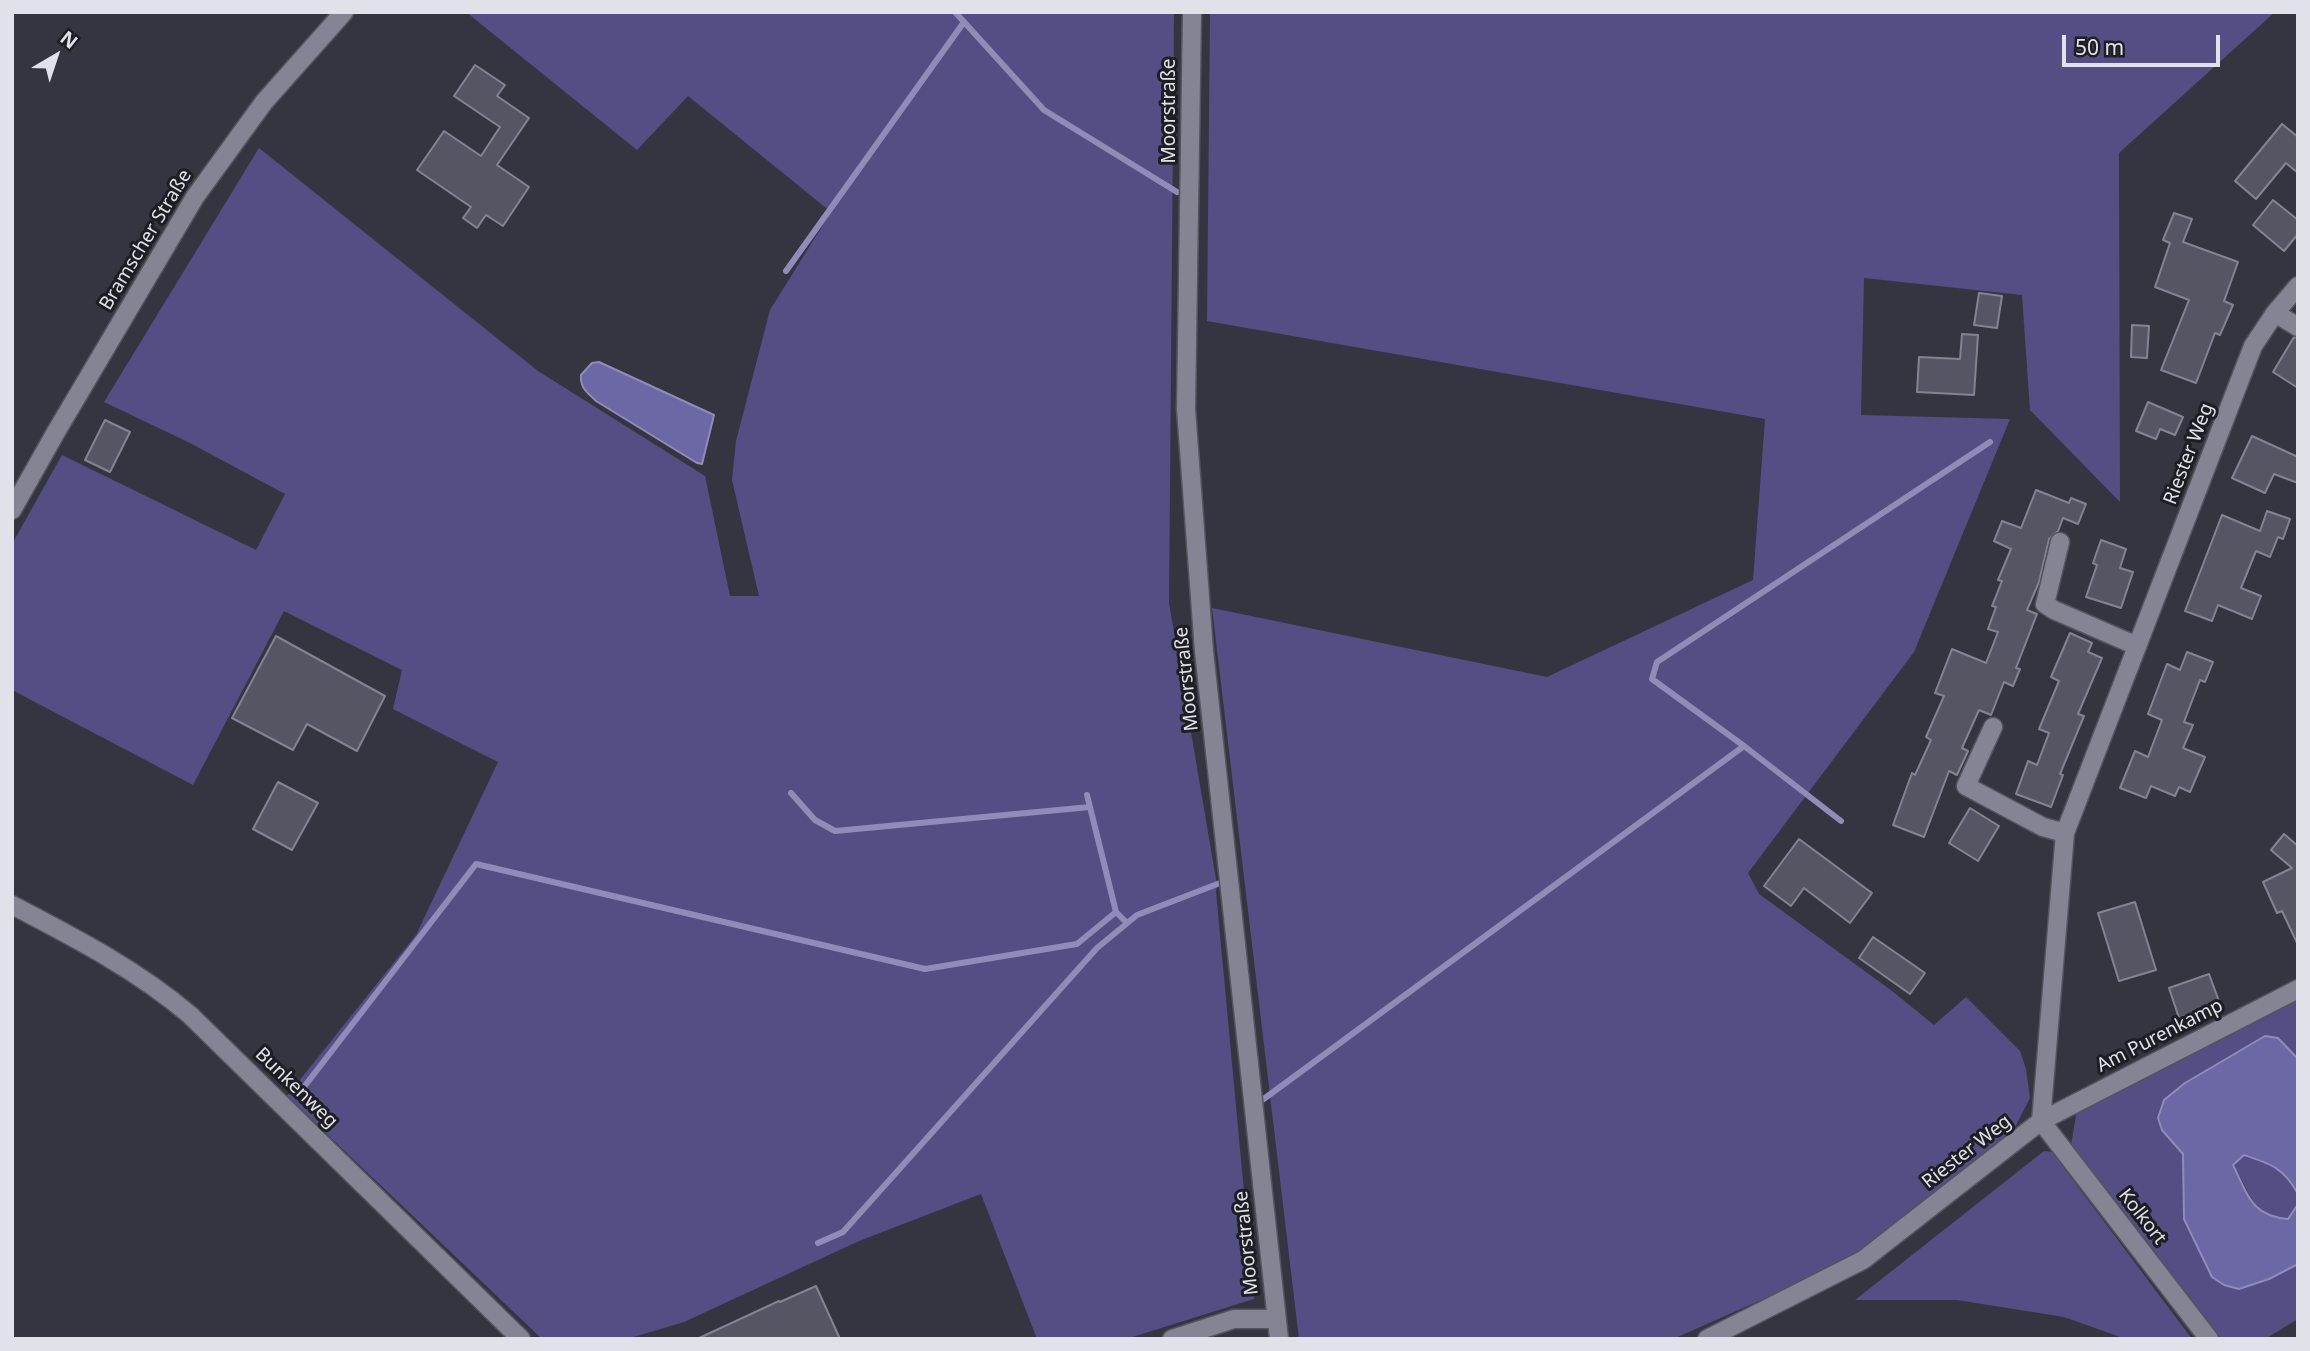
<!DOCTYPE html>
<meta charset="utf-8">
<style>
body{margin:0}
#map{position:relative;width:2310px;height:1351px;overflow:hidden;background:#353542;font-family:"Noto Sans",sans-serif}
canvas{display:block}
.frame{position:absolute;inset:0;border:14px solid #e1e1e9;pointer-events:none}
.north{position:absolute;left:21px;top:21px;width:70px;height:70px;-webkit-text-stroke:5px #1d1d23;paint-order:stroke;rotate:39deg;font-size:19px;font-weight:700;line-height:28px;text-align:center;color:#e1e1e9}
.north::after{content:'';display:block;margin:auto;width:24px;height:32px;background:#e1e1e9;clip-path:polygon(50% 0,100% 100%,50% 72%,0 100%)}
.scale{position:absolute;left:2062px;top:35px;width:158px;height:32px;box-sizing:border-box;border:4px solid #e1e1e9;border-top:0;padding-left:9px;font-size:21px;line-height:24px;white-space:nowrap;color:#e1e1e9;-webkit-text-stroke:5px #1d1d23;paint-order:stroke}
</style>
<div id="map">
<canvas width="2310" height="1351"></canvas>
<div class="frame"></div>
<div class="north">N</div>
<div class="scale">50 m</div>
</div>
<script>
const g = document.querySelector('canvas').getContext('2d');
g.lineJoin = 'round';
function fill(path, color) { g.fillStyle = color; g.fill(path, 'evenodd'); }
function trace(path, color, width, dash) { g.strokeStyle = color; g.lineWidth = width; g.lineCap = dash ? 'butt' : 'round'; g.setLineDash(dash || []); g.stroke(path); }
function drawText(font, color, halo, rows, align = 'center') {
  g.font = font + ' "Noto Sans",sans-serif'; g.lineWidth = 6; g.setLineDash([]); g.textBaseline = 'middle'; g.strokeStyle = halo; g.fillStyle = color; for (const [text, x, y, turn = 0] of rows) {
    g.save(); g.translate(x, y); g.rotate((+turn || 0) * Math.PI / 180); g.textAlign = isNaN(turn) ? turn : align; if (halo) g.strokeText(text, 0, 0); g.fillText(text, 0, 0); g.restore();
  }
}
const green = new Path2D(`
 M 466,12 L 1174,12 L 1169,603 L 1217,885 L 1216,892 L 1254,1299 L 1126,1339 L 1037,1339 L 981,1194 L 859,1241 L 684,1322 L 627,1339 L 542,1339 L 287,1096 L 416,935 L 498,762 L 393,709 L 402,670 L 284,611 L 193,785 L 12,690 L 12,544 L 62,455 L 256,550 L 285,494 L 190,443 L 104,402 L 259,148 L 538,371 L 705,476 L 730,596 L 759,596 L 732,480 L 736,441 L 770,310 L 831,212 L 688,96 L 637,150 Z
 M 1210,12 L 2275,12 L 2119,153 L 2120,502 L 2030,410 L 2022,295 L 1864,278 L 1861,415 L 2010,419 L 1914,652 L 1748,873 L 1759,894 L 1892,991 L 1934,1025 L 1966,997 L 2020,1051 L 2026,1069 L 2030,1098 L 2014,1129 L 1856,1258 L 1673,1339 L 1299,1339 L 1212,608 L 1547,677 L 1753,580 L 1765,419 L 1207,321 Z
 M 2298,997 L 2298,1059 L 2278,1038 L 2264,1036 L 2185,1083 L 2164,1100 L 2162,1130 L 2183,1154 L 2184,1219 L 2269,1279 L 2298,1264 L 2298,1319 L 2265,1339 L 2218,1339 L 2071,1145 L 2077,1110 Z
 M 2044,1151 L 2052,1152 L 2192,1339 L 2126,1339 L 2064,1317 L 1957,1300 L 1855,1300 Z
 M 2244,1155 C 2264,1161 2305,1176 2297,1204 C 2296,1209 2292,1214 2288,1219 L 2272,1217 L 2257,1209 L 2233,1164 Z`);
const water = new Path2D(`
 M 599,362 L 714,415 L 702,464 L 697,463 L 596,401 C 587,392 580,388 581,375 L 592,363 Z
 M 2265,1036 L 2278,1038 L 2298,1059 L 2298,1194 C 2284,1168 2271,1164 2244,1155 L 2233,1165 C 2248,1195 2251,1216 2288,1219 L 2298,1204 L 2298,1264 L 2269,1279 L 2239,1289 L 2224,1285 L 2212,1277 L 2184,1219 L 2183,1154 L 2162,1130 L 2158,1118 L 2164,1100 L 2185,1083 Z`);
const stream = new Path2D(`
 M 955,12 L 1044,110 L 1177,192
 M 786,271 L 964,22
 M 791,793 L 815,820 L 835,831 L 1090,807
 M 1087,795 L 1116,912
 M 1841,821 L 1744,746 L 1652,679 L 1657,662 L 1990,442
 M 297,1096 L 476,864 L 925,969 L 1077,944 L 1116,912 L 1127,923
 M 1261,1101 L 1744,746
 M 818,1243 L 843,1232 L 1097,948 L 1137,915 L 1220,883`);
const building = new Path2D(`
 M 475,65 L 505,85 L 497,96 L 529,118 L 497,165 L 529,187 L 503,226 L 486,215 L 477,228 L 463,218 L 471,207 L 417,170 L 444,131 L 481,156 L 500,127 L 454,96 Z
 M 2282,124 L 2298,137 L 2298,173 L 2286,163 L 2256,199 L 2235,181 Z
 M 2273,200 L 2298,220 L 2298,234 L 2284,251 L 2253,225 Z
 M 2174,213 L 2192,219 L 2183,242 L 2238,262 L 2224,301 L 2233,305 L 2220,335 L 2215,333 L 2196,383 L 2161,370 L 2189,300 L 2155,287 L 2170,243 L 2163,240 Z
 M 1979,293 L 2002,296 L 1997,328 L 1974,325 Z
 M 2132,325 L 2149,326 L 2147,358 L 2131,357 Z
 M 1962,334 L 1978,335 L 1974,395 L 1917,392 L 1919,357 L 1960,359 Z
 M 2294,337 L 2298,338 L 2298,388 L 2273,372 Z
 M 2148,402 L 2183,417 L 2175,435 L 2160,429 L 2156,439 L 2136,431 Z
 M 105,420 L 130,432 L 110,472 L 85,460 Z
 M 2252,436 L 2298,457 L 2298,483 L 2274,474 L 2265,493 L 2232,478 Z
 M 2036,490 L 2069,503 L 2071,498 L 2086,504 L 2078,524 L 2063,518 L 2058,531 L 2049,539 L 2039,582 L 2027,610 L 2037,614 L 2016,668 L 2020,669 L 2013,686 L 2004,682 L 1991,715 L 1979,710 L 1962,748 L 1968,751 L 1957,775 L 1949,771 L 1924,837 L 1893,825 L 1912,773 L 1915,775 L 1931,740 L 1926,737 L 1944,696 L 1935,693 L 1952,649 L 1986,663 L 1998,632 L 1988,629 L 1996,607 L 1992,606 L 2002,581 L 1998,580 L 2011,549 L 1994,541 L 2002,521 L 2021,528 Z
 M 2267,511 L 2290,519 L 2283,539 L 2278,537 L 2270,557 L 2256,551 L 2241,588 L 2261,596 L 2252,619 L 2218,605 L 2212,621 L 2185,611 L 2222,515 L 2260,531 Z
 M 2101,540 L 2126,549 L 2120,568 L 2133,572 L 2121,608 L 2086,597 L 2097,565 L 2093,563 Z
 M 2070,633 L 2092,643 L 2088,652 L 2102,658 L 2078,714 L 2084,716 L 2060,774 L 2063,775 L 2051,807 L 2016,794 L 2028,761 L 2037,765 L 2049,733 L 2039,729 L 2059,681 L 2051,677 Z
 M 276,636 L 385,696 L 357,751 L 307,724 L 293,750 L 232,718 Z
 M 2187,652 L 2213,662 L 2205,682 L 2200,680 L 2184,722 L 2193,725 L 2183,748 L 2205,757 L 2190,792 L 2179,787 L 2175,796 L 2151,786 L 2146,798 L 2120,788 L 2135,751 L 2148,757 L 2162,720 L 2148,714 L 2167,664 L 2180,670 Z
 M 278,782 L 318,803 L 292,850 L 253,829 Z
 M 1970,808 L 1999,826 L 1978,861 L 1949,843 Z
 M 2284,834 L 2298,846 L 2298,945 L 2282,911 L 2277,913 L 2263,882 L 2292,868 L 2271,850 Z
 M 1799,839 L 1872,893 L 1850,923 L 1804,888 L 1791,906 L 1764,886 Z
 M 2135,902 L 2156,970 L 2119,981 L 2098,913 Z
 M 1873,937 L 1925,973 L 1910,994 L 1859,958 Z
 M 2209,974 L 2220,1004 L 2179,1018 L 2169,988 Z
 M 816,1286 L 840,1339 L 697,1339 L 779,1301 L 780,1302 Z`);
const minor = new Path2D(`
 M 1192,12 L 1186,409 L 1204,651 L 1279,1339
 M 2275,313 L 2298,327
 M 12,510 L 56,432 L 195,197 L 264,102 L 344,12
 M 2060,542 L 2045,604 L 2054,610 L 2137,646
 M 1993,727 L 1966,786 L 2043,827 L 2065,833
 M 12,905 C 75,938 136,969 190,1015 L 521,1339
 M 1172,1339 L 1234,1319 L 1276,1319
 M 1707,1339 L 1863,1260 L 2041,1121 L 2065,833 L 2253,346 L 2275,313 L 2298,286
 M 2209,1339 L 2041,1121 L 2298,989`);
const streetNames = [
 ["Moorstraße",1170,111,-90],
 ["Bramscher Straße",146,240,-59],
 ["Riester Weg",2189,454,-69],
 ["Moorstraße",1187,679,-96],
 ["Am Purenkamp",2160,1036,-27],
 ["Bunkenweg",296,1088,44],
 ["Riester Weg",1967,1152,-38],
 ["Kolkort",2142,1217,52],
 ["Moorstraße",1247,1243,-96]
];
fill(green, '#534e84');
fill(water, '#6c67a5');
trace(water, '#8f8cb9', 2);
trace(stream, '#8f8cb9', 6);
fill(building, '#565564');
trace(building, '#848393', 2);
trace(minor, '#54535e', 21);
trace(minor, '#858494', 18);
drawText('19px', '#e1e1e9', '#1d1d23', streetNames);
</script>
